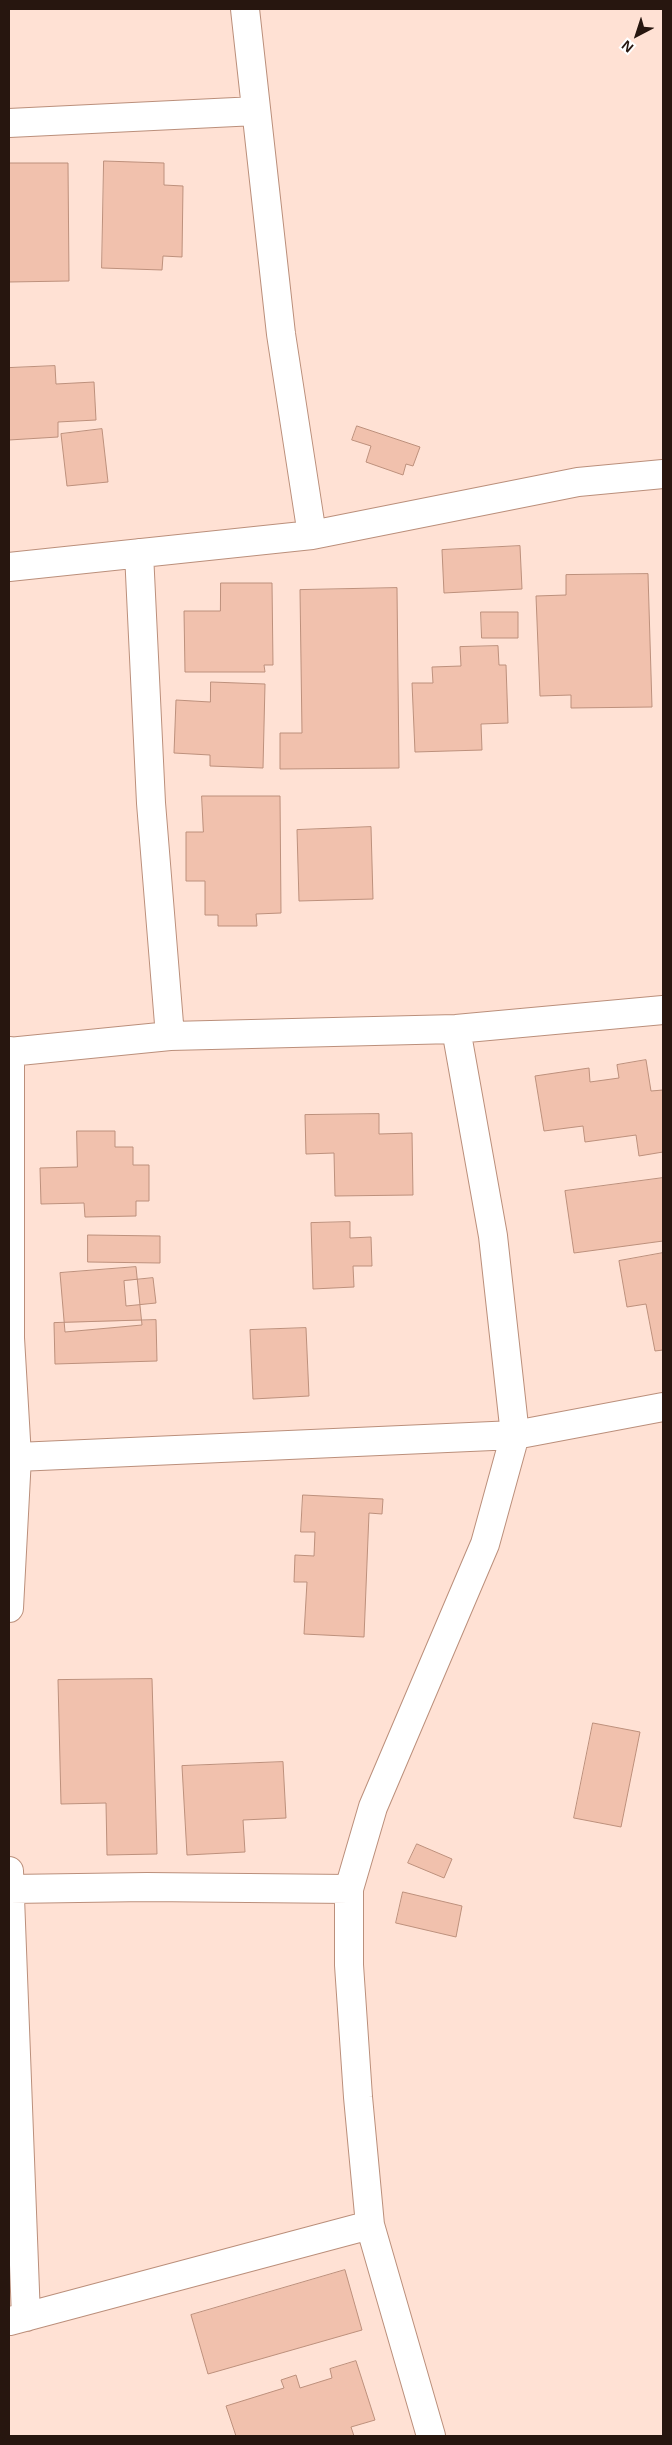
<!DOCTYPE html>
<style>
body{margin:0}
#map{position:relative;width:672px;height:2445px;overflow:hidden;background:#ffe1d4;font-family:Helvetica,sans-serif}
canvas{display:block}
.frame{position:absolute;inset:0;border:10px solid #27160f;pointer-events:none}
.north{position:absolute;left:612px;top:10px;width:50px;height:50px;-webkit-text-stroke:4px #fff;paint-order:stroke;rotate:220deg;font-size:14px;font-weight:700;line-height:20px;text-align:center;color:#27160f}
.north::after{content:'';display:block;margin:auto;width:18px;height:22px;background:#27160f;clip-path:polygon(50% 0,100% 100%,50% 72%,0 100%)}
</style>
<div id="map">
<canvas width="672" height="2445"></canvas>
<div class="frame"></div>
<div class="north">N</div>
</div>
<script>
const g = document.querySelector('canvas').getContext('2d');
g.lineJoin = 'round';
function fill(path, color) { g.fillStyle = color; g.fill(path, 'evenodd'); }
function trace(path, color, width, dash) { g.strokeStyle = color; g.lineWidth = width; g.lineCap = dash ? 'butt' : 'round'; g.setLineDash(dash || []); g.stroke(path); }
const building = new Path2D(`
 M 104,161 L 164,163 L 164,185 L 183,186 L 182,257 L 163,256 L 162,270 L 102,268 Z
 M 9,163 L 68,163 L 69,281 L 9,282 Z
 M 55,366 L 56,384 L 94,382 L 96,420 L 58,422 L 58,437 L 9,440 L 9,368 Z
 M 357,426 L 420,447 L 413,466 L 406,464 L 403,475 L 366,462 L 371,446 L 352,440 Z
 M 102,429 L 108,482 L 67,486 L 61,434 Z
 M 520,546 L 522,589 L 444,593 L 442,550 Z
 M 648,574 L 652,707 L 571,708 L 571,695 L 540,696 L 536,596 L 566,595 L 566,575 Z
 M 221,583 L 272,583 L 273,665 L 264,665 L 265,672 L 185,672 L 184,611 L 220,611 Z
 M 397,588 L 399,768 L 280,769 L 280,733 L 302,733 L 300,590 Z
 M 481,612 L 518,612 L 518,638 L 482,638 Z
 M 498,646 L 499,665 L 506,665 L 508,723 L 481,724 L 482,750 L 415,752 L 412,683 L 433,683 L 432,667 L 461,666 L 460,647 Z
 M 211,682 L 265,684 L 263,768 L 210,766 L 210,755 L 174,753 L 176,700 L 210,702 Z
 M 202,796 L 280,796 L 281,913 L 256,914 L 257,926 L 218,926 L 218,915 L 205,915 L 205,881 L 186,881 L 186,832 L 203,832 Z
 M 371,827 L 373,899 L 299,901 L 297,830 Z
 M 646,1060 L 651,1091 L 663,1090 L 663,1152 L 639,1156 L 636,1135 L 585,1142 L 583,1126 L 544,1131 L 535,1076 L 589,1068 L 590,1082 L 619,1078 L 617,1065 Z
 M 379,1114 L 379,1134 L 412,1133 L 413,1195 L 335,1196 L 334,1153 L 306,1154 L 305,1115 Z
 M 77,1131 L 115,1131 L 115,1147 L 133,1147 L 133,1165 L 149,1165 L 149,1201 L 136,1201 L 136,1216 L 85,1217 L 84,1203 L 41,1204 L 40,1168 L 77,1167 Z
 M 663,1178 L 663,1241 L 574,1253 L 565,1191 Z
 M 350,1222 L 350,1238 L 371,1237 L 372,1266 L 353,1266 L 354,1287 L 313,1289 L 311,1223 Z
 M 88,1235 L 160,1236 L 160,1263 L 88,1262 Z
 M 663,1253 L 663,1350 L 655,1351 L 646,1304 L 627,1307 L 619,1261 Z
 M 136,1267 L 142,1325 L 65,1332 L 60,1273 Z
 M 153,1278 L 156,1303 L 126,1306 L 124,1281 Z
 M 156,1320 L 157,1361 L 55,1364 L 54,1323 Z
 M 306,1328 L 309,1396 L 253,1399 L 250,1330 Z
 M 303,1495 L 383,1499 L 382,1514 L 369,1513 L 364,1637 L 304,1634 L 307,1582 L 294,1582 L 295,1555 L 314,1556 L 315,1532 L 301,1532 Z
 M 152,1679 L 157,1854 L 107,1855 L 106,1803 L 61,1804 L 58,1680 Z
 M 593,1723 L 640,1732 L 621,1827 L 574,1818 Z
 M 283,1762 L 286,1818 L 243,1820 L 245,1852 L 187,1855 L 182,1766 Z
 M 417,1844 L 452,1859 L 444,1878 L 408,1863 Z
 M 403,1892 L 462,1906 L 456,1937 L 396,1923 Z
 M 345,2270 L 362,2330 L 208,2374 L 191,2315 Z
 M 356,2361 L 375,2420 L 351,2427 L 354,2436 L 236,2436 L 226,2406 L 284,2388 L 281,2380 L 296,2375 L 300,2388 L 332,2378 L 330,2369 Z`);
const minor = new Path2D(`
 M 245,9 L 281,334 L 312,535
 M 9,123 L 256,111
 M 139,553 L 151,803 L 170,1036
 M 9,567 L 312,535 L 578,482 L 663,474
 M 9,1052 L 170,1036 L 456,1029 L 663,1010
 M 17,1457 L 515,1435 L 663,1407
 M 9,1608 L 17,1457 L 10,1338 L 10,1051
 M 9,1871 L 26,2317
 M 10,1889 L 147,1887 L 349,1889
 M 10,2321 L 370,2225
 M 431,2436 L 370,2225 L 358,2097 L 349,1965 L 349,1889 L 373,1807 L 485,1544 L 515,1435 L 493,1236 L 456,1029`);
fill(building, '#f1c1ad');
trace(building, '#bd907c', 1);
trace(minor, '#bb8f7b', 30);
trace(minor, '#fff', 28);
</script>
